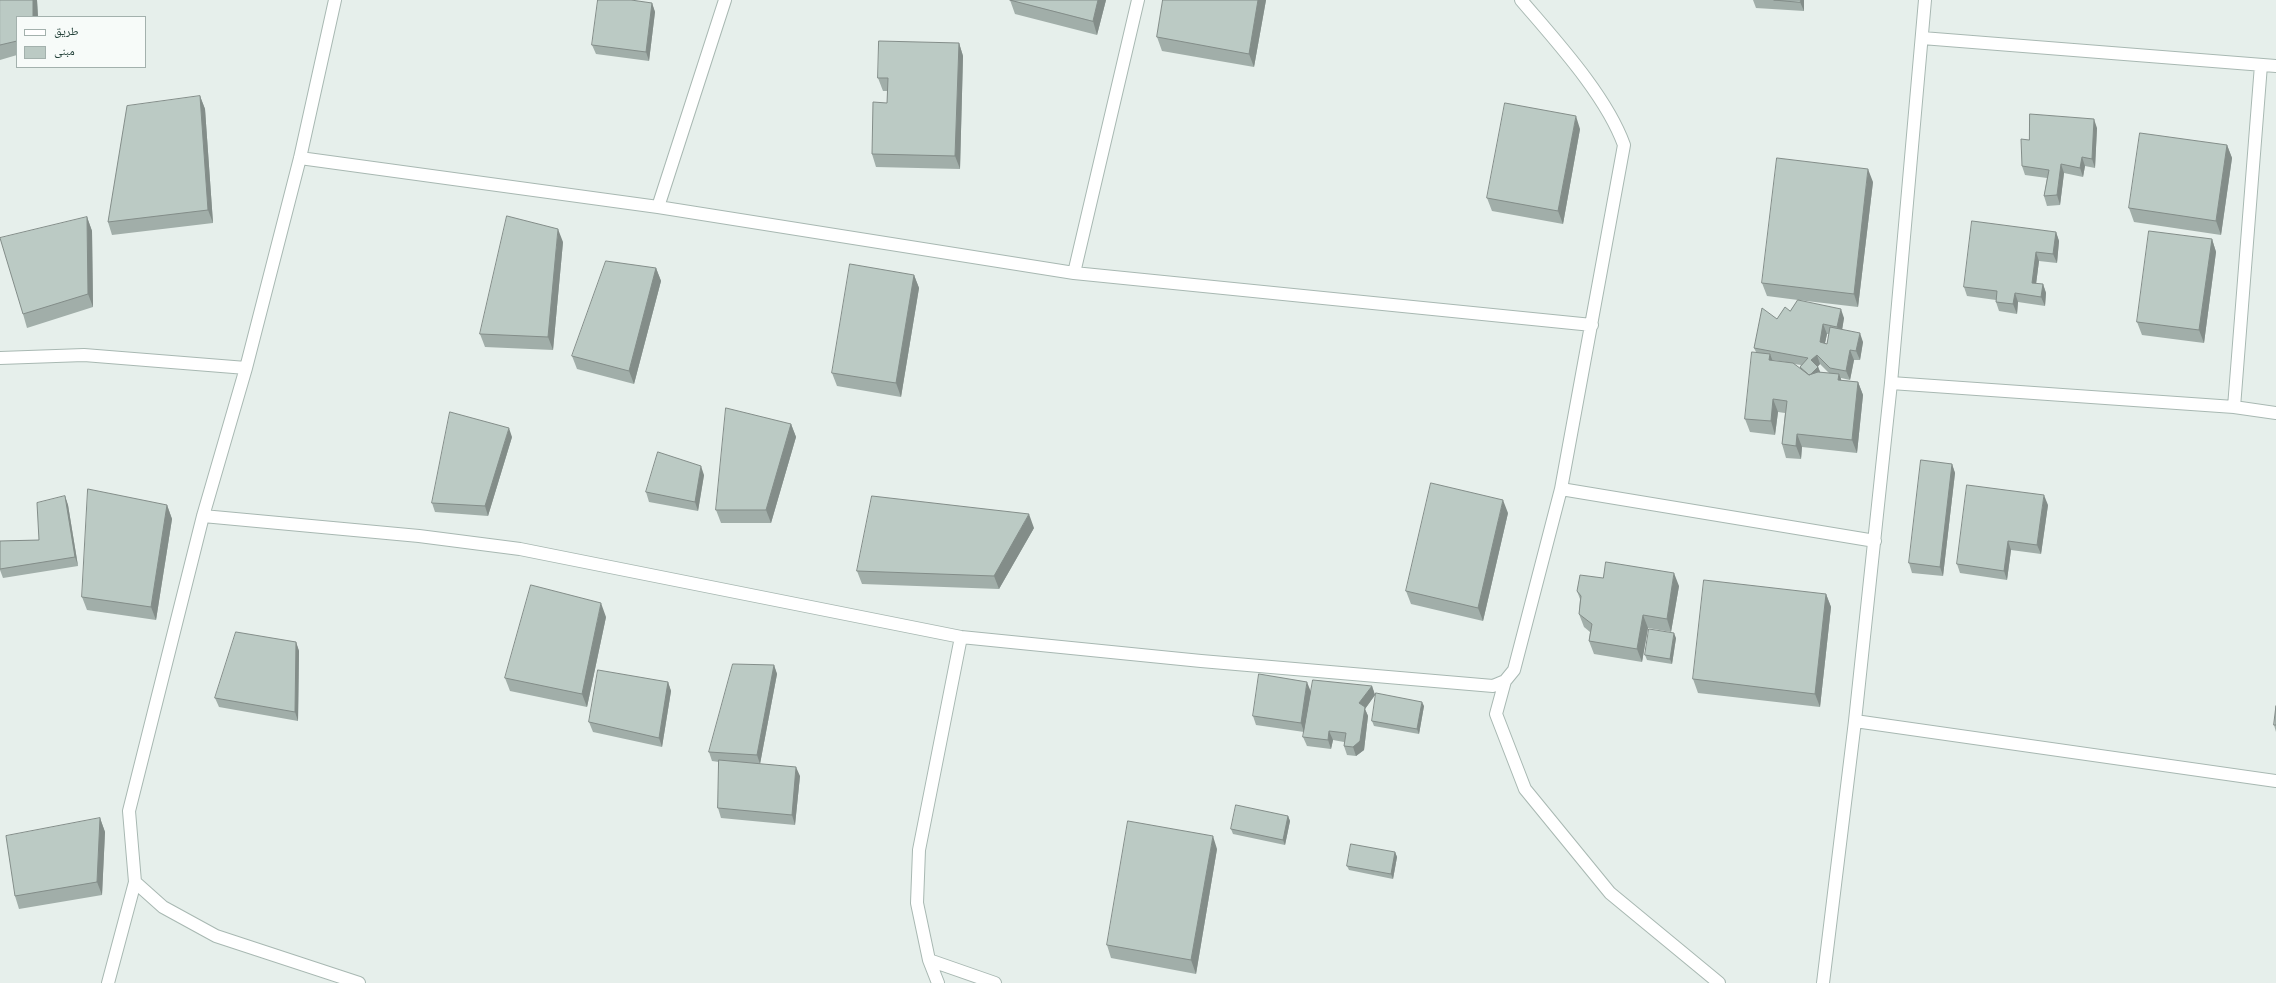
<!DOCTYPE html>
<meta charset="utf-8">
<style>
body{margin:0}
#map{position:relative;width:2276px;height:983px;overflow:hidden;background:#e6efeb;font-family:"PT Sans","Noto Naskh Arabic",sans-serif}
canvas{display:block}
.legend{position:absolute;left:16px;top:16px;width:130px;height:52px;box-sizing:border-box;background:#f7fbf9;border:1px solid #a3b1ad;margin:0;padding:5px 7px;list-style:none;font-size:12px;color:#24423a}
.legend li{display:flex;align-items:center;gap:8px;height:20px}
.legend b{width:20px;border:1px solid #a3b1ad}
</style>
<div id="map">
<canvas width="2276" height="983"></canvas>
<ul class="legend">
<li><b style="height:5px;background:#fff"></b>طريق</li>
<li><b style="height:11px;background:#bbcac4"></b>مبنى</li>
</ul>
</div>
<script>
const g = document.querySelector('canvas').getContext('2d');
g.lineJoin = 'round';
function trace(path, color, width, dash) { g.strokeStyle = color; g.lineWidth = width; g.lineCap = dash ? 'butt' : 'round'; g.setLineDash(dash || []); g.stroke(path); }
function fill(path, color) { g.fillStyle = color; g.fill(path, 'evenodd'); }
const minor = new Path2D(`
 M 335,0 L 300,158 L 246,368 L 203,516 L 129,811 L 135,882 L 163,907 L 216,936 L 359,983
 M 1922,38 L 2276,66
 M 300,158 L 658,207 L 1074,273 L 1592,325
 M 658,207 L 725,0
 M 1074,273 L 1138,0
 M 0,358 L 84,355 L 246,368
 M 1891,383 L 2234,407 L 2276,413
 M 2234,407 L 2261,65
 M 1561,489 L 1875,541
 M 203,516 L 419,536 L 520,549 L 961,637 L 1201,661 L 1493,686 L 1505,681 L 1514,670 L 1561,489 L 1624,145 C 1606,95 1555,40 1521,0
 M 1505,681 L 1496,714 L 1525,789 L 1610,893 L 1719,983
 M 1855,721 L 2276,781
 M 929,960 L 995,983
 M 108,983 L 135,882
 M 938,983 L 929,960 L 917,903 L 919,850 L 961,637
 M 1823,983 L 1855,721 L 1891,383 L 1925,0`);
const wall = new Path2D(`
 M 0,0 L 37,0 L 38,17 L 17,17 L 17,55 L 0,60 Z
 M 1010,0 L 1106,0 L 1097,35 L 1015,14 Z
 M 1163,0 L 1266,0 L 1254,67 L 1162,51 L 1157,37 Z
 M 1753,0 L 1804,0 L 1804,11 L 1756,8 Z
 M 652,3 L 655,12 L 649,61 L 596,54 L 592,45 Z
 M 959,43 L 963,56 L 960,169 L 876,167 L 872,154 L 887,103 L 887,91 L 883,91 L 878,78 Z
 M 200,96 L 205,109 L 213,223 L 112,235 L 108,222 Z
 M 2097,128 L 2095,168 L 2085,166 L 2083,177 L 2064,173 L 2060,205 L 2047,206 L 2044,196 L 2047,178 L 2025,175 L 2022,166 L 2029,140 Z
 M 1580,129 L 1563,224 L 1492,211 L 1487,198 Z
 M 2227,145 L 2232,158 L 2221,235 L 2134,222 L 2129,208 Z
 M 1873,182 L 1858,307 L 1798,300 L 1844,318 L 1842,330 L 1863,342 L 1860,360 L 1854,360 L 1850,380 L 1841,378 L 1841,380 L 1858,382 L 1863,395 L 1857,453 L 1802,447 L 1801,459 L 1786,458 L 1782,444 L 1785,413 L 1778,412 L 1775,435 L 1750,432 L 1745,419 L 1756,352 L 1754,348 L 1777,319 L 1790,311 L 1798,300 L 1767,296 L 1762,283 ZM 1827,334 L 1829,334 L 1827,344 L 1825,343 ZM 1772,360 L 1786,362 L 1772,361 ZM 1794,364 L 1801,365 L 1800,367 L 1800,368 ZM 1820,364 L 1829,373 L 1820,372 L 1818,366 Z
 M 87,217 L 92,231 L 93,307 L 27,328 L 23,314 Z
 M 2056,232 L 2059,241 L 2057,263 L 2039,261 L 2036,284 L 2043,284 L 2046,293 L 2045,306 L 2018,302 L 2017,314 L 1999,311 L 1996,302 L 1996,300 L 1967,296 L 1964,287 Z
 M 2212,239 L 2216,252 L 2204,343 L 2142,335 L 2137,322 Z
 M 563,242 L 553,350 L 485,347 L 480,334 Z
 M 656,268 L 661,281 L 634,384 L 577,369 L 572,356 Z
 M 914,275 L 919,288 L 901,397 L 837,386 L 832,373 Z
 M 791,424 L 796,437 L 771,523 L 721,523 L 716,510 Z
 M 512,437 L 488,516 L 435,512 L 432,503 Z
 M 1952,464 L 1955,473 L 1943,576 L 1912,573 L 1909,563 Z
 M 704,475 L 698,511 L 649,502 L 646,492 Z
 M 65,496 L 68,505 L 78,566 L 3,578 L 0,570 L 0,541 L 39,540 Z
 M 167,505 L 172,519 L 156,620 L 87,610 L 82,597 Z
 M 2048,505 L 2041,554 L 2011,550 L 2007,580 L 1960,573 L 1957,564 Z
 M 1508,513 L 1483,621 L 1411,604 L 1406,591 Z
 M 1034,528 L 999,589 L 862,584 L 857,571 Z
 M 1603,578 L 1679,586 L 1671,632 L 1648,628 L 1642,662 L 1594,654 L 1589,641 L 1590,632 L 1584,627 L 1579,614 L 1580,599 L 1577,591 Z
 M 1826,594 L 1831,607 L 1820,707 L 1698,693 L 1693,679 Z
 M 606,617 L 587,707 L 510,691 L 505,678 Z
 M 1676,638 L 1672,664 L 1647,660 L 1645,655 Z
 M 296,642 L 299,651 L 298,721 L 219,707 L 215,698 Z
 M 774,665 L 777,674 L 760,764 L 800,776 L 795,825 L 721,818 L 718,808 L 719,762 L 712,761 L 709,752 Z
 M 668,682 L 671,691 L 662,747 L 593,732 L 589,722 Z
 M 1372,686 L 1375,695 L 1365,709 L 1368,716 L 1364,750 L 1356,756 L 1347,755 L 1344,746 L 1344,742 L 1333,740 L 1331,749 L 1307,746 L 1303,737 Z
 M 1311,692 L 1304,732 L 1256,725 L 1253,716 Z
 M 1424,706 L 1419,734 L 1374,726 L 1372,721 Z
 M 2276,706 L 2276,732 L 2274,725 Z
 M 1288,816 L 1290,821 L 1285,845 L 1233,834 L 1231,829 Z
 M 100,818 L 105,832 L 102,895 L 19,909 L 15,896 Z
 M 1217,849 L 1196,974 L 1111,958 L 1107,945 Z
 M 1395,852 L 1397,857 L 1393,879 L 1349,870 L 1347,866 Z`);
const shadedWall = new Path2D(`
 M 33,0 L 37,0 L 38,17 L 33,17 Z
 M 1098,0 L 1106,0 L 1097,35 L 1093,21 Z
 M 1258,0 L 1266,0 L 1254,67 L 1249,54 Z
 M 1801,0 L 1804,0 L 1804,11 L 1800,2 Z
 M 652,3 L 655,12 L 649,61 L 646,52 Z
 M 959,43 L 963,56 L 960,169 L 955,156 Z
 M 200,96 L 205,109 L 213,223 L 208,210 Z
 M 1576,116 L 1580,129 L 1563,224 L 1558,211 Z
 M 2094,119 L 2097,128 L 2095,168 L 2092,159 Z
 M 2227,145 L 2232,158 L 2221,235 L 2216,221 Z
 M 2082,157 L 2085,166 L 2083,177 L 2080,168 Z
 M 2061,164 L 2064,173 L 2060,205 L 2057,195 Z
 M 1868,169 L 1873,182 L 1858,307 L 1854,294 Z
 M 87,217 L 92,231 L 93,307 L 88,294 Z
 M 558,229 L 563,242 L 553,350 L 548,337 Z
 M 2056,232 L 2059,241 L 2057,263 L 2053,254 Z
 M 2212,239 L 2216,252 L 2204,343 L 2199,330 Z
 M 2036,252 L 2039,261 L 2035,292 L 2032,283 Z
 M 656,268 L 661,281 L 634,384 L 629,371 Z
 M 914,275 L 919,288 L 901,397 L 896,383 Z
 M 2043,284 L 2046,293 L 2045,306 L 2041,297 Z
 M 2015,293 L 2018,302 L 2017,314 L 2013,304 Z
 M 1841,309 L 1844,318 L 1841,336 L 1837,327 Z
 M 1823,324 L 1827,334 L 1823,352 L 1820,342 Z
 M 1860,333 L 1863,342 L 1860,360 L 1856,351 Z
 M 1850,350 L 1854,360 L 1850,380 L 1846,371 Z
 M 1770,354 L 1775,367 L 1769,360 Z
 M 1817,355 L 1820,364 L 1815,370 L 1811,360 Z
 M 1818,367 L 1822,376 L 1809,376 Z
 M 1839,374 L 1844,387 L 1838,380 Z
 M 1858,382 L 1863,395 L 1857,453 L 1852,440 Z
 M 1773,399 L 1778,412 L 1775,435 L 1771,421 Z
 M 791,424 L 796,437 L 771,523 L 766,510 Z
 M 509,428 L 512,437 L 488,516 L 485,506 Z
 M 1797,434 L 1802,447 L 1801,459 L 1796,446 Z
 M 1952,464 L 1955,473 L 1943,576 L 1940,567 Z
 M 701,466 L 704,475 L 698,511 L 695,502 Z
 M 2044,495 L 2048,505 L 2041,554 L 2037,545 Z
 M 65,496 L 68,505 L 78,566 L 75,557 Z
 M 1503,500 L 1508,513 L 1483,621 L 1478,608 Z
 M 167,505 L 172,519 L 156,620 L 151,607 Z
 M 1029,514 L 1034,528 L 999,589 L 994,576 Z
 M 2008,541 L 2011,550 L 2007,580 L 2004,571 Z
 M 1674,573 L 1679,586 L 1671,632 L 1667,619 Z
 M 1826,594 L 1831,607 L 1820,707 L 1815,694 Z
 M 601,603 L 606,617 L 587,707 L 582,694 Z
 M 1643,615 L 1648,628 L 1642,662 L 1637,649 Z
 M 1674,633 L 1676,638 L 1672,664 L 1670,659 Z
 M 296,642 L 299,651 L 298,721 L 295,712 Z
 M 774,665 L 777,674 L 760,764 L 757,755 Z
 M 668,682 L 671,691 L 662,747 L 659,738 Z
 M 1307,682 L 1311,692 L 1304,732 L 1301,723 Z
 M 1372,686 L 1375,695 L 1365,709 L 1368,716 L 1364,750 L 1356,756 L 1353,747 L 1359,703 Z
 M 1422,702 L 1424,706 L 1419,734 L 1417,729 Z
 M 1329,731 L 1333,740 L 1331,749 L 1328,740 Z
 M 796,767 L 800,776 L 795,825 L 792,815 Z
 M 1288,816 L 1290,821 L 1285,845 L 1283,840 Z
 M 100,818 L 105,832 L 102,895 L 97,882 Z
 M 1213,836 L 1217,849 L 1196,974 L 1191,960 Z
 M 1395,852 L 1397,857 L 1393,879 L 1391,874 Z`);
const building = new Path2D(`
 M 0,0 L 33,0 L 33,17 L 17,17 L 17,41 L 0,45 Z
 M 598,0 L 631,0 L 652,3 L 646,52 L 592,45 Z
 M 1010,0 L 1098,0 L 1093,21 Z
 M 1163,0 L 1258,0 L 1249,54 L 1157,37 Z
 M 1774,0 L 1801,0 L 1800,2 Z
 M 879,41 L 959,43 L 955,156 L 872,154 L 873,102 L 887,103 L 888,78 L 878,78 Z
 M 200,96 L 208,210 L 108,222 L 127,106 Z
 M 1505,103 L 1576,116 L 1558,211 L 1487,198 Z
 M 2030,114 L 2094,119 L 2092,159 L 2082,157 L 2080,168 L 2061,164 L 2057,195 L 2044,196 L 2049,170 L 2022,166 L 2021,139 L 2029,140 Z
 M 2140,133 L 2227,145 L 2216,221 L 2129,208 Z
 M 1777,158 L 1868,169 L 1854,294 L 1762,283 Z
 M 507,216 L 558,229 L 548,337 L 480,334 Z
 M 87,217 L 88,294 L 23,314 L 0,238 Z
 M 1972,221 L 2056,232 L 2053,254 L 2036,252 L 2032,283 L 2043,284 L 2041,297 L 2015,293 L 2013,304 L 1996,302 L 1997,291 L 1964,287 Z
 M 2149,231 L 2212,239 L 2199,330 L 2137,322 Z
 M 606,261 L 656,268 L 629,371 L 572,356 Z
 M 850,264 L 914,275 L 896,383 L 832,373 Z
 M 1798,300 L 1841,309 L 1837,327 L 1823,324 L 1820,342 L 1827,344 L 1830,327 L 1860,333 L 1856,351 L 1850,350 L 1846,371 L 1830,368 L 1817,355 L 1811,360 L 1818,367 L 1811,374 L 1809,375 L 1800,367 L 1808,358 L 1754,348 L 1762,308 L 1777,319 L 1785,307 L 1790,311 Z
 M 1752,352 L 1770,354 L 1769,360 L 1793,363 L 1809,375 L 1818,372 L 1839,374 L 1838,380 L 1858,382 L 1852,440 L 1797,434 L 1796,446 L 1782,444 L 1787,401 L 1773,399 L 1771,421 L 1745,419 Z
 M 726,408 L 791,424 L 766,510 L 716,510 Z
 M 450,412 L 509,428 L 485,506 L 432,503 Z
 M 658,452 L 701,466 L 695,502 L 646,492 Z
 M 1921,460 L 1952,464 L 1940,567 L 1909,563 Z
 M 1431,483 L 1503,500 L 1478,608 L 1406,591 Z
 M 1967,485 L 2044,495 L 2037,545 L 2008,541 L 2004,571 L 1957,564 Z
 M 88,489 L 167,505 L 151,607 L 82,597 Z
 M 65,496 L 75,557 L 0,569 L 0,541 L 39,540 L 37,503 Z
 M 872,496 L 1029,514 L 994,576 L 857,571 Z
 M 1606,562 L 1674,573 L 1667,619 L 1643,615 L 1637,649 L 1589,641 L 1592,624 L 1579,614 L 1581,596 L 1577,591 L 1580,575 L 1603,578 Z
 M 1704,580 L 1826,594 L 1815,694 L 1693,679 Z
 M 531,585 L 601,603 L 582,694 L 505,678 Z
 M 1649,629 L 1674,633 L 1670,659 L 1645,655 Z
 M 236,632 L 296,642 L 295,712 L 215,698 Z
 M 733,664 L 774,665 L 757,755 L 709,752 Z
 M 598,670 L 668,682 L 659,738 L 589,722 Z
 M 1259,674 L 1307,682 L 1301,723 L 1253,716 Z
 M 1313,680 L 1372,686 L 1359,703 L 1365,707 L 1360,741 L 1353,747 L 1344,746 L 1346,733 L 1329,731 L 1328,740 L 1303,737 Z
 M 1376,693 L 1422,702 L 1417,729 L 1372,721 Z
 M 2276,706 L 2276,725 L 2274,725 Z
 M 719,760 L 796,767 L 792,815 L 718,808 Z
 M 1236,805 L 1288,816 L 1283,840 L 1231,829 Z
 M 100,818 L 97,882 L 15,896 L 6,836 Z
 M 1128,821 L 1213,836 L 1191,960 L 1107,945 Z
 M 1351,844 L 1395,852 L 1391,874 L 1347,866 Z`);
trace(minor, '#a8b8b2', 14);
trace(minor, '#fff', 12);
fill(wall, '#a1aea9');
fill(shadedWall, '#838d89');
fill(building, '#bbcac4');
trace(building, '#838d89', 1);
</script>
